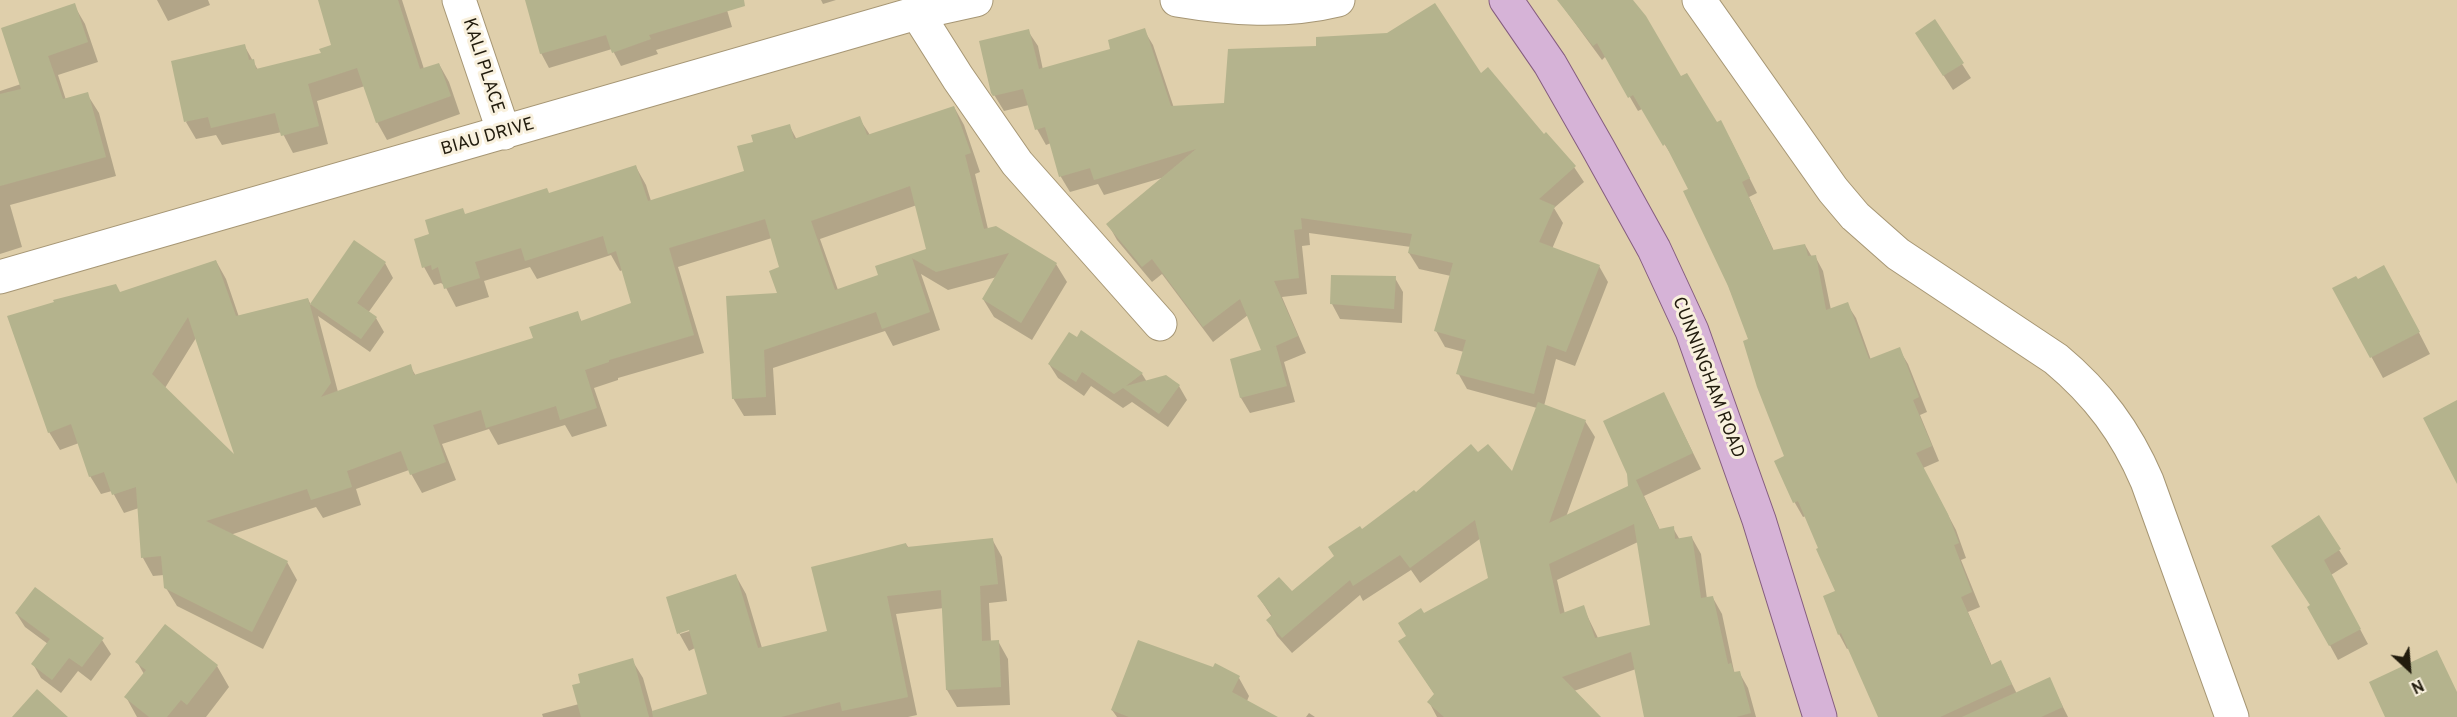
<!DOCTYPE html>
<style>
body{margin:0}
#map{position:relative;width:2457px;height:717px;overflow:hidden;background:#dfcfab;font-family:Overpass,sans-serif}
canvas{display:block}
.north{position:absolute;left:2379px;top:639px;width:60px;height:60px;-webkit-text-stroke:4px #f9f1de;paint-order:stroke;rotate:154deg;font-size:16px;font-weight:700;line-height:24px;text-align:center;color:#211b0d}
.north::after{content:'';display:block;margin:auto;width:21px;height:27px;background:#211b0d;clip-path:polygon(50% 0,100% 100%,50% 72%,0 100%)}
</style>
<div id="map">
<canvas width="2457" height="717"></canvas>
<div class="north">N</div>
</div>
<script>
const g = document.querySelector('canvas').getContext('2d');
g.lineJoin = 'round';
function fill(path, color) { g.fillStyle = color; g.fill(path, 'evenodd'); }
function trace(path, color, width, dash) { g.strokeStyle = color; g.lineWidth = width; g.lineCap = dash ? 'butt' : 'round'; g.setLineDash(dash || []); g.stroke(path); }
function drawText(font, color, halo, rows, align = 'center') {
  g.font = font + ' Overpass,sans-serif'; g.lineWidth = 6; g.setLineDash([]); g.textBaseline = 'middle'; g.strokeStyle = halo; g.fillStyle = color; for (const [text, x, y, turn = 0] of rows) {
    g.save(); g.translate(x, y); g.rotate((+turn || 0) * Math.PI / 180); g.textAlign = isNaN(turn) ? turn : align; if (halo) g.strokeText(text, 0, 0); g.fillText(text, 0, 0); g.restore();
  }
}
const shadow = new Path2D(`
 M 157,0 L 208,0 L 210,5 L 168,21 Z
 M 319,0 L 402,0 L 424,69 L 439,64 L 449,82 L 460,114 L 387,140 L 377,122 L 365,86 L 317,101 L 328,144 L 293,153 L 282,132 L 222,145 L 216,135 L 196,139 L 186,122 L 244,45 L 258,70 L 323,54 L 333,46 Z
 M 526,0 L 724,0 L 732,27 L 656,50 L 658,54 L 621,66 L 612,49 L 549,68 L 541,53 Z
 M 821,0 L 836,0 L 823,4 Z
 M 1558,0 L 1631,0 L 1680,79 L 1716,124 L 1729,137 L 1757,193 L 1749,197 L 1774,251 L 1805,245 L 1812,257 L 1815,256 L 1823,271 L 1831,310 L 1847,304 L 1856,318 L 1871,360 L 1899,349 L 1908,364 L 1927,412 L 1920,415 L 1939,461 L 1923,468 L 1956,530 L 1966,558 L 1961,560 L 1980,607 L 1968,612 L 1992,666 L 2001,662 L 2017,694 L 2049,679 L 2068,717 L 1882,717 L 1849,648 L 1847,649 L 1839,634 L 1837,592 L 1820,549 L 1806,516 L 1803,517 L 1795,503 L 1776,462 L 1786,457 L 1750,340 L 1690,190 L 1674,159 L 1642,109 L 1638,111 L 1606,56 L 1602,60 Z
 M 74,5 L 85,24 L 98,62 L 58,75 L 66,100 L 87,94 L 99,113 L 116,176 L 10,205 L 22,247 L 0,254 L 0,91 L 21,84 Z
 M 1144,30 L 1153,45 L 1174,108 L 1226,104 L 1481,75 L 1574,167 L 1584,182 L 1554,208 L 1563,223 L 1552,249 L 1599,266 L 1608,282 L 1575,366 L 1556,359 L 1544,406 L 1585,421 L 1595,437 L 1566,517 L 1630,487 L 1664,394 L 1701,469 L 1644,496 L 1660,530 L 1673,528 L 1680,540 L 1692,538 L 1701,554 L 1707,599 L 1713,598 L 1722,614 L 1734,671 L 1735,673 L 1739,672 L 1748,688 L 1756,717 L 1647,717 L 1636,669 L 1574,691 L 1599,717 L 1437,717 L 1429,702 L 1435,695 L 1400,642 L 1408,636 L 1424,615 L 1489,579 L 1481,538 L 1420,583 L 1411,570 L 1363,601 L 1360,595 L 1292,653 L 1277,636 L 1268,620 L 1272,617 L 1258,596 L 1292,593 L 1335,557 L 1362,531 L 1478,454 L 1513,474 L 1537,408 L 1467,389 L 1458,373 L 1464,352 L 1445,347 L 1436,331 L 1451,276 L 1419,269 L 1409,253 L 1411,247 L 1309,233 L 1310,245 L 1302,246 L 1307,294 L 1282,297 L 1306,353 L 1284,362 L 1295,402 L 1250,413 L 1241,398 L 1231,360 L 1263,351 L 1248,315 L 1213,342 L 1162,274 L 1152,282 L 1117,240 L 1108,224 L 1165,177 L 1104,195 L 1098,184 L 1070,192 L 1061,177 L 1051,143 L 1046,145 L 1037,129 L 1029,105 L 1004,111 L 993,93 L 1028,31 L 1038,46 L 1043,70 L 1112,50 ZM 1638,542 L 1651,626 L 1598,638 L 1583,607 L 1565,614 L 1557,580 Z
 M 1925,47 L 1962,64 L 1971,78 L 1953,90 Z
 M 954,107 L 964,125 L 980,172 L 975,174 L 988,229 L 1056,264 L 1067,282 L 1032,340 L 994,317 L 983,299 L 997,277 L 948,290 L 921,274 L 940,330 L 893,346 L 885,331 L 773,368 L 776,415 L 744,416 L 733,398 L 779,295 L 781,268 L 772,238 L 678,267 L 704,353 L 618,378 L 618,380 L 594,388 L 607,426 L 572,437 L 565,425 L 498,445 L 489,429 L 442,444 L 456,480 L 422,493 L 409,470 L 356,489 L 361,505 L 323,518 L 316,507 L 230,535 L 287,562 L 297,580 L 263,649 L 177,606 L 166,588 L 164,575 L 153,576 L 143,558 L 139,508 L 124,513 L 112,491 L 101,494 L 90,476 L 79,443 L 60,450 L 49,432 L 120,294 L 216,261 L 226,279 L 239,317 L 308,299 L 311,305 L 355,242 L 385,263 L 393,278 L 368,313 L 376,318 L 384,332 L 370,352 L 318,316 L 338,392 L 410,366 L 416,376 L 535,339 L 577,313 L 582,322 L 633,304 L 623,270 L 620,271 L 611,255 L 537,279 L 530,267 L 484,281 L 489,297 L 456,307 L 445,286 L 441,283 L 434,285 L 424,267 L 431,235 L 466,216 L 550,195 L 636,167 L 646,185 L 651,201 L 746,172 L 755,143 L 789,125 L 797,140 L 859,118 L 870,135 ZM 917,205 L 928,250 L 877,267 L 880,276 L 838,290 L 820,239 ZM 196,338 L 238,460 L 165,388 Z
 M 1395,278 L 1403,292 L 1402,323 L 1340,319 L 1332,304 Z
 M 2357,281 L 2396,288 L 2430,354 L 2383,378 L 2334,289 Z
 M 1049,364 L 1142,374 L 1147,382 L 1179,386 L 1187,400 L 1168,427 L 1132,402 L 1123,408 L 1091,386 L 1084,396 L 1058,378 Z
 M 2318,517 L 2348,564 L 2331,575 L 2368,644 L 2338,660 L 2309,607 L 2311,606 Z
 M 992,539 L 1002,557 L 1007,601 L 989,603 L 991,642 L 998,641 L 1008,659 L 1010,705 L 957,707 L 947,690 L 944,608 L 896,614 L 917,715 L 908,717 L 693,717 L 688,702 L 709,695 L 695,648 L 689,651 L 679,633 L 668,598 L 736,576 L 746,594 L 762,648 L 829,632 L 813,568 L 906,544 L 909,548 ZM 695,626 L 696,629 L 680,634 L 680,631 Z
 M 16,613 L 102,640 L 111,654 L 91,681 L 78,671 L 61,693 L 41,678 L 33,664 L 48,644 L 25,627 Z
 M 166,626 L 217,666 L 229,687 L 206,717 L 137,717 L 126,697 L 144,674 L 137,662 Z
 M 632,660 L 643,678 L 654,717 L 543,717 L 542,714 L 579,704 Z
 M 1239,678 L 1249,696 L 1247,701 L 1256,717 L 1117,717 L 1112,710 Z
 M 1309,713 L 1315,717 L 1306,717 Z`);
const building = new Path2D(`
 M 318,0 L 398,0 L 420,69 L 439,63 L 451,96 L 376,123 L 357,68 L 308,84 L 319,126 L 281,136 L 275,113 L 211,128 L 208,117 L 184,122 L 171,61 L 245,44 L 249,60 L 254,59 L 256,69 L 321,53 L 319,49 L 331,45 Z
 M 525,0 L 744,0 L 745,6 L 649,35 L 651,39 L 612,53 L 606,35 L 540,54 Z
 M 1557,0 L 1633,0 L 1646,16 L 1681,76 L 1687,73 L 1717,122 L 1721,120 L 1750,178 L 1742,182 L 1773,250 L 1805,244 L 1808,256 L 1816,255 L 1826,310 L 1848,302 L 1869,359 L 1900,347 L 1919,397 L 1913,400 L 1932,446 L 1916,453 L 1948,514 L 1959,543 L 1954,545 L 1972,592 L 1961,597 L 1991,665 L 2001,660 L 2012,684 L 1940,717 L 1878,717 L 1841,633 L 1838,635 L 1823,596 L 1835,591 L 1816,549 L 1818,548 L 1798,501 L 1793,503 L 1774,461 L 1784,456 L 1757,387 L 1743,341 L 1748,339 L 1728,286 L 1683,191 L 1688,189 L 1665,144 L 1663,146 L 1633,95 L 1628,98 L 1597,43 L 1593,46 Z
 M 75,3 L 88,42 L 48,56 L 63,99 L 88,92 L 106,157 L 0,186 L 0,94 L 21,89 L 1,28 Z
 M 1435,3 L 1481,73 L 1488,67 L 1544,134 L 1546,132 L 1576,166 L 1539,199 L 1555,206 L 1539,242 L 1600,265 L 1566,352 L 1547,345 L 1534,394 L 1456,374 L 1466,340 L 1434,331 L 1453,263 L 1408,253 L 1412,234 L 1301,218 L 1302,229 L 1294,230 L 1299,278 L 1274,281 L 1298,336 L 1271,348 L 1276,346 L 1287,386 L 1240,398 L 1230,359 L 1261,350 L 1240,299 L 1203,327 L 1152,259 L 1142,267 L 1106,224 L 1196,149 L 1094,180 L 1090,168 L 1059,177 L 1045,127 L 1035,130 L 1023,89 L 993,96 L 991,93 L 979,41 L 1029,29 L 1039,69 L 1110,49 L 1108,40 L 1145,28 L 1171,106 L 1224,103 L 1228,49 L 1316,46 L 1316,37 L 1387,33 Z
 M 1935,19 L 1964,63 L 1943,76 L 1915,33 Z
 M 954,106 L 971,153 L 965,155 L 984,229 L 996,226 L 1057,263 L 1021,323 L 982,299 L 1009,253 L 936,272 L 912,258 L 930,312 L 882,329 L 876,312 L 764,350 L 766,397 L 732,399 L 726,296 L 777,293 L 769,271 L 779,267 L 765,219 L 669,248 L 694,335 L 609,360 L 609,362 L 585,370 L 597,408 L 560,420 L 556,406 L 486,428 L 481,410 L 433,425 L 446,462 L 410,475 L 401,451 L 347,471 L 352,487 L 311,500 L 307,489 L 206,521 L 288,561 L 252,632 L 164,588 L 161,556 L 141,558 L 136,487 L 112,495 L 104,472 L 89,477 L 71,424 L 48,433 L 7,316 L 54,302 L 53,300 L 116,284 L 120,292 L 216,260 L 236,316 L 308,298 L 331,383 L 321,397 L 411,364 L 414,375 L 533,338 L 529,327 L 578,311 L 581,321 L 631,303 L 616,251 L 608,254 L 603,236 L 525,261 L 521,248 L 475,262 L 480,278 L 444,289 L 438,267 L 432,270 L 431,265 L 422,268 L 414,239 L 429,234 L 425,220 L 463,208 L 465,214 L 547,188 L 549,193 L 636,165 L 648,201 L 744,171 L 737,146 L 753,142 L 751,135 L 790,124 L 794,139 L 860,116 L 867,135 ZM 910,186 L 926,249 L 875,266 L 878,275 L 835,290 L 811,221 ZM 188,317 L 234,454 L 152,374 Z
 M 354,240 L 386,262 L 357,303 L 377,317 L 361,339 L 310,304 Z
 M 2384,265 L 2420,332 L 2370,358 L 2332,288 L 2356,276 L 2358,279 Z
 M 1331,275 L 1396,276 L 1394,309 L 1330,304 Z
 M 1081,330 L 1143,373 L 1126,386 L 1166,375 L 1180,385 L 1159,414 L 1123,388 L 1114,394 L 1082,372 L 1076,382 L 1048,364 L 1069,332 L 1077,337 Z
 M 1664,392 L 1693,453 L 1636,480 L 1659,529 L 1674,526 L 1675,539 L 1692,536 L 1701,598 L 1713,596 L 1728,664 L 1731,663 L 1734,672 L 1740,671 L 1751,713 L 1736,717 L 1644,717 L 1631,652 L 1562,677 L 1601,717 L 1444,717 L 1427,702 L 1434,694 L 1398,641 L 1406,636 L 1398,623 L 1421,608 L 1424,613 L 1488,578 L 1475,520 L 1410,568 L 1400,555 L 1353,586 L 1350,580 L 1282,638 L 1266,620 L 1272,615 L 1257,596 L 1279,577 L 1292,591 L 1334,556 L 1328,547 L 1360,526 L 1362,529 L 1414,490 L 1416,492 L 1471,444 L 1478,452 L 1488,444 L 1512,471 L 1538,402 L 1586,420 L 1549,523 L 1628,486 L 1627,474 L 1603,421 ZM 1634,524 L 1650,625 L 1595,638 L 1584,605 L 1560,614 L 1549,564 Z
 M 2457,400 L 2457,484 L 2423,418 Z
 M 2319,515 L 2341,549 L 2324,560 L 2361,629 L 2329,646 L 2307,607 L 2310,605 L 2271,546 Z
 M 993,538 L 998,584 L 980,586 L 982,641 L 999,640 L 1001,687 L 946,690 L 941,590 L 887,596 L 908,697 L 842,711 L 840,702 L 781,717 L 653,717 L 652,711 L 707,694 L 689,630 L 677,634 L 666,597 L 736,574 L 758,648 L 827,631 L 811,567 L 906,543 L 907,547 Z
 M 35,587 L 104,638 L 82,667 L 69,658 L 52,680 L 31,664 L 50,639 L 15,613 Z
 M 165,624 L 218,665 L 187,705 L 181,700 L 167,717 L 149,717 L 124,697 L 146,670 L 135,662 Z
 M 1138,640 L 1213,667 L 1215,663 L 1240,676 L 1232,692 L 1278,717 L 1129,717 L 1111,710 Z
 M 2437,650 L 2457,692 L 2457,717 L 2385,717 L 2369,682 Z
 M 633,658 L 649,717 L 581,717 L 572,685 L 580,683 L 578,674 Z
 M 2050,677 L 2063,707 L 2041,717 L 1962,717 Z
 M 37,689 L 68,717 L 12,717 Z`);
const minor = new Path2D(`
 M 459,0 L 504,133
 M 1177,0 C 1230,9 1285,13 1338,0
 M 1699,0 L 1833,190 L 1855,216 L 1898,254 L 2056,359 C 2098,394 2126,432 2147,481 L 2232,717
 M 917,13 L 958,78 L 1017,163 L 1160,324
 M 0,277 L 917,13 L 976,0`);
const major = new Path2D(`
 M 1506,0 L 1550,64 L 1598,148 L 1654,249 L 1692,331 L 1759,520 L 1820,717`);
const streetNames = [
 ["KALI PLACE",482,66,72],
 ["BIAU DRIVE",488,138,-16],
 ["CUNNINGHAM ROAD",1707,378,69]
];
fill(shadow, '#0003');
fill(building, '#b4b38d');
trace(minor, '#a69674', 35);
trace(major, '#855d7f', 35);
trace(minor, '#fff', 33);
trace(major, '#d6b3d7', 33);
drawText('18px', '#211b0d', '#f9f1de', streetNames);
</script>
